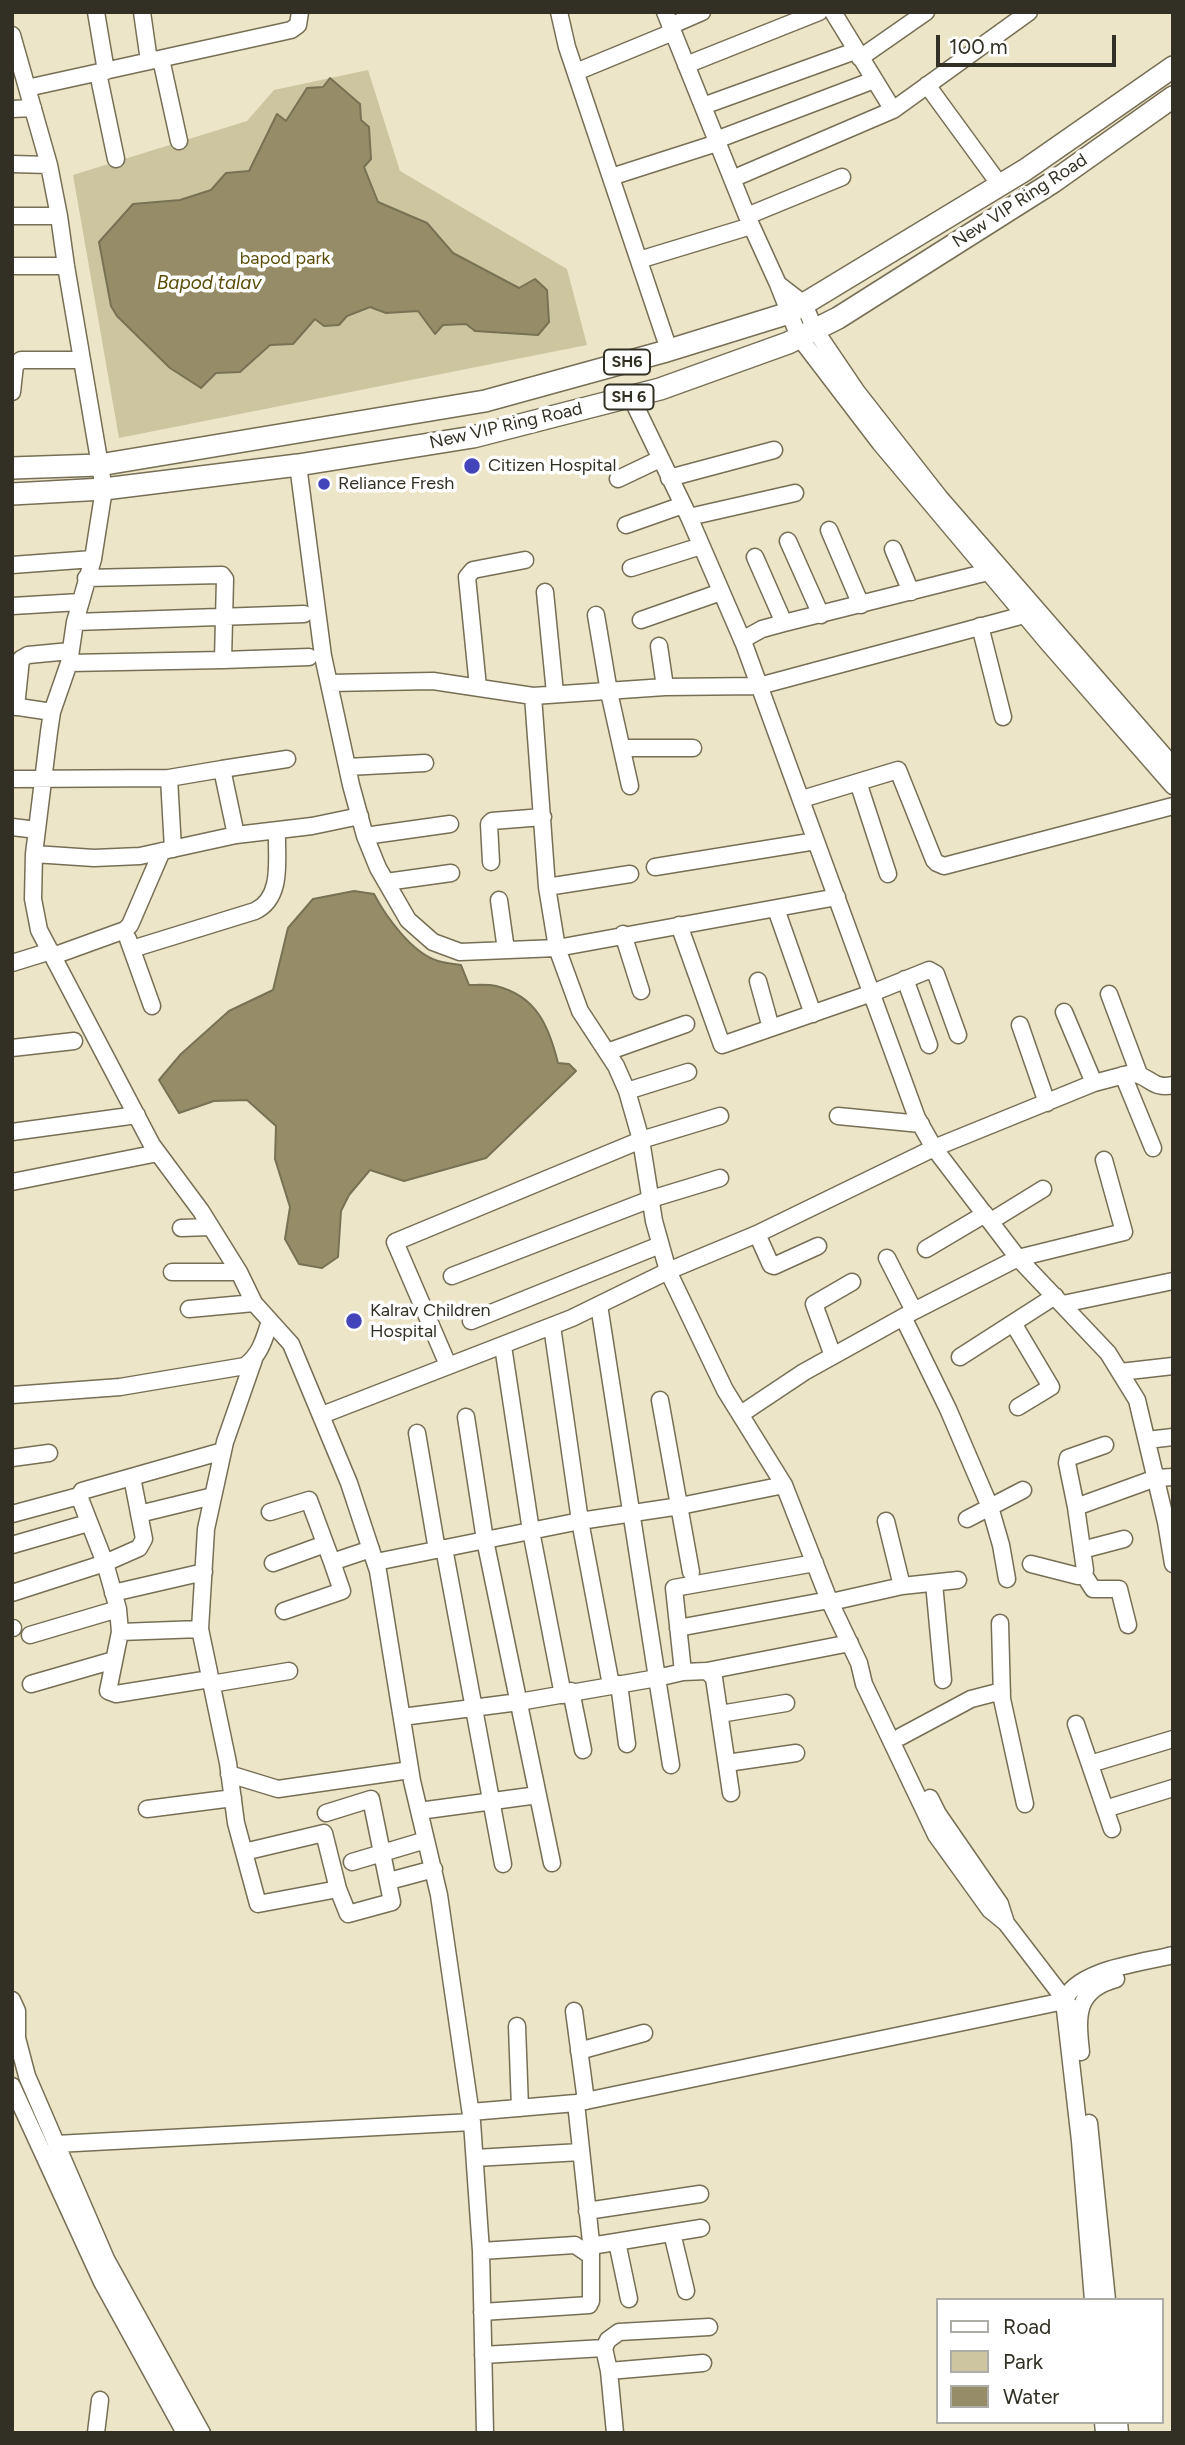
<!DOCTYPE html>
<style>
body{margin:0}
#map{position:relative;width:1185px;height:2445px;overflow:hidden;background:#ece5c7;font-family:Figtree,sans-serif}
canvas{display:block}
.frame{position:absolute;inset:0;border:14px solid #323024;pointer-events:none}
.legend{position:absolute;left:936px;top:2298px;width:228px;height:126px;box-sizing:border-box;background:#fff;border:2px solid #adaca7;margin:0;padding:9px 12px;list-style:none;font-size:21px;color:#323024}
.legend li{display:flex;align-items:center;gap:14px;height:35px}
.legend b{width:35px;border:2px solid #adaca7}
.scale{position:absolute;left:936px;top:35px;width:180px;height:32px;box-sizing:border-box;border:4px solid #323024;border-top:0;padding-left:9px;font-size:21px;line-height:24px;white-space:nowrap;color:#323024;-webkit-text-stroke:5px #fff;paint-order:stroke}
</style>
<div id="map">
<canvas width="1185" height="2445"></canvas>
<div class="frame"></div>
<ul class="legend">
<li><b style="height:9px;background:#fff"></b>Road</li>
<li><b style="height:19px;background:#cdc5a0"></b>Park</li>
<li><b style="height:19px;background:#968d68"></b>Water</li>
</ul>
<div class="scale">100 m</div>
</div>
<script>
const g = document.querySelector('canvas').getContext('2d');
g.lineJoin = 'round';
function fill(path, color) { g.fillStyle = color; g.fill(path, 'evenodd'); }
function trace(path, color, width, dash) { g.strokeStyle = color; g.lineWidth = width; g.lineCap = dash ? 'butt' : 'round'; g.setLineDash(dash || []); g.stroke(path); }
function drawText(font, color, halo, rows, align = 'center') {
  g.font = font + ' Figtree,sans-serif'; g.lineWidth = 7; g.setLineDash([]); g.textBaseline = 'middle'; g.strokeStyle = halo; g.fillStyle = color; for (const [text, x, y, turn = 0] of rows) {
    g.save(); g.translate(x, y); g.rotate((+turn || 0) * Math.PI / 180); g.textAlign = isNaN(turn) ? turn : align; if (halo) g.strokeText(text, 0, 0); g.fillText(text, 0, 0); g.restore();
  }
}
const green = new Path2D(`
 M 368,70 L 400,171 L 567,269 L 587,345 L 119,438 L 73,175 L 247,121 L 274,90 Z`);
const water = new Path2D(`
 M 330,78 L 360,104 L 361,120 L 369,127 L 371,159 L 364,167 L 378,202 L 427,223 L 453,253 L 519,288 L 535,279 L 547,290 L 549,322 L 538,335 L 475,331 L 466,324 L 443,325 L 435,334 L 418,311 L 386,313 L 370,307 L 347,316 L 339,325 L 324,326 L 315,319 L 293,344 L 270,345 L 240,372 L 216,373 L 201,388 L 170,368 L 117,316 L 111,306 L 99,242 L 133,204 L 180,200 L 211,190 L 226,173 L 249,171 L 277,114 L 286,121 L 307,88 L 323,87 Z
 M 354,891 L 374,894 C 386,917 412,953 438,961 C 445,963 453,964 461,965 L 469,985 C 477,985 488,984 496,986 C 537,996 549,1027 558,1063 L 569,1064 L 576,1071 L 486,1158 L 404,1181 L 370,1170 L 349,1195 L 341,1211 L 338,1257 L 322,1268 L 299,1264 L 285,1239 L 290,1207 L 275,1159 L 276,1126 L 247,1100 L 214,1101 L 179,1113 L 159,1080 L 181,1054 L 229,1011 L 273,990 L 288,928 L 313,899 Z`);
const minor = new Path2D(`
 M 96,12 L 106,71
 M 142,12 L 149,61
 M 559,12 L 567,47 L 669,350
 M 665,12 L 747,216 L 778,284
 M 833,12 L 893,110
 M 670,26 L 702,12
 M 12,35 L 49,165 L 59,216 L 66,266 L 104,489 L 93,559 L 75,622 L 69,663 L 52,712 L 49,732 L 34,854 L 33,899 L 39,930 L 152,1145 L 201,1211 L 239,1272 L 254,1303 L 291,1344 L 349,1483 L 378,1571 L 412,1781 L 439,1895 L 472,2122 L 481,2251 L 485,2433
 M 860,58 L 926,12
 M 161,59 L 179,141
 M 686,65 L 819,12
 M 576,72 L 673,32
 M 98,73 L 116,159
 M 927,85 L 1000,185
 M 27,88 L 291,30 L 298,25 L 300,12
 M 703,106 L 855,51
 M 12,109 L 33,108
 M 716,140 L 874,80
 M 12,164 L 49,165
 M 611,177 L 717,143
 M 732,179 L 893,110 L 1029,12
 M 12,216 L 59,216
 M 747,216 L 842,177
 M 639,260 L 751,226
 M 12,266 L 66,266
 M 12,392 L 15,365 L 21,360 L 81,360
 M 631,397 L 689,517 L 744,644 L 917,1118 L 934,1148 L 1018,1258 L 1108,1353 L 1137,1400 L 1166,1522 L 1173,1564
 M 298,465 L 323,656 L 351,785 L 365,836 L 378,868 L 408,920 L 433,942 L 460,952 L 557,948 L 837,897
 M 669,478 L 774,450
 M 618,479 L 660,459
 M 689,517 L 795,493
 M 626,525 L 683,505
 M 829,530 L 861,605
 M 788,541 L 821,615
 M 893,549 L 911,592
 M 755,557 L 784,623
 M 12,565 L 93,559
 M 631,568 L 701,546
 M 545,592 L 555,693
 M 12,606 L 80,602
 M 1035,609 L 1024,615 L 759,686 L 665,687 L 533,696 L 547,887 L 557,948 L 580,1011 L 616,1066 L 627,1091 L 641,1140 L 654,1221 L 668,1271 L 757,1234 L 934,1148 L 1094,1083 L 1132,1073 C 1150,1076 1153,1090 1173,1085
 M 596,615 L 609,692 L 630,786
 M 641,620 L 721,592
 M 75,622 L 304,614
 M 980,626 L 1003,717
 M 742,640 L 762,629 L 784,623 L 988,572
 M 659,646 L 665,687
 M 223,660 L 309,657
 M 69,663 L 223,660 L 225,579 L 222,575 L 86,578
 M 329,683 L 433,681 L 533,696
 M 478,687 L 467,577 L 473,570 L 525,560
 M 12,706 L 52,712
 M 16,707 L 21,659 L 28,655 L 70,651
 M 623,748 L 693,748
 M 1173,766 L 940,498 L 857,392 L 815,330 L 804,304 L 778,284 L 799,337 L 880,443 L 1048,643 L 1173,786
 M 347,767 L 425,763
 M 222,769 L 287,759
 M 12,779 L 169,778
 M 858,782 L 888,874
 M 802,799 L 898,770 L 934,860 L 937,863 L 944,866 L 1173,806
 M 12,827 L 37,830
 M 365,836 L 450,824
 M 173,849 L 169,778 L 222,769 L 236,835
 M 34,854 L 94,858 L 140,856 L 236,835 L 312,826 L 360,816
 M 491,862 L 489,824 L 492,821 L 543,817
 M 655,867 L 816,841
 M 386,882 L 451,873
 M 547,887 L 630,874
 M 499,900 L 506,950
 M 776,909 L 813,1014
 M 679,925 L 722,1045 L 872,993 L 929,970 L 936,974 L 958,1035
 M 623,934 L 641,991
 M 128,939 L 152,1006
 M 132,949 L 255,911 C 284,897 276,858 277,830
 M 53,956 L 125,930 L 130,925 L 162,851
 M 12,963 L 51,951
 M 905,979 L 929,1045
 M 758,981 L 771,1028
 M 1109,994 L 1139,1074
 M 1064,1012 L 1094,1083
 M 1020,1025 L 1047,1103
 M 12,1048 L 74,1041
 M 607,1052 L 686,1024
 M 1123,1075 L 1153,1148
 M 627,1091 L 688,1072
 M 838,1116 L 921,1124
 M 12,1132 L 137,1115
 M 12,1182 L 158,1153
 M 991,1221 L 1043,1189
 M 181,1228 L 210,1227
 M 757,1234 L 771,1265 L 774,1266 L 818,1246
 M 926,1249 L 985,1214
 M 887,1258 L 914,1311
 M 172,1272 L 239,1272
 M 452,1276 L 651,1199 L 720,1178
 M 1063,1304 L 1173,1281
 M 189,1309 L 254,1303
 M 903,1317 L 948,1409 L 990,1507 L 1001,1545 L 1007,1579
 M 471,1321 L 660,1245
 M 1013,1323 L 1051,1387 L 1018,1407
 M 552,1326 L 580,1521 L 611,1685
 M 503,1346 L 531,1531 L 563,1695
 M 833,1356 L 814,1304 L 852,1282
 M 960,1357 L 1055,1296
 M 448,1365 L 395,1242 L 641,1140 L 720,1116
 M 1120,1372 L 1173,1366
 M 12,1395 L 120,1387 L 245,1366 C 261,1354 264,1339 270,1321
 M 660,1400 L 691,1572
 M 741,1414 L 804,1372 L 914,1311 L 1018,1258 L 1124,1232 L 1104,1160
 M 322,1415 L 572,1318 L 668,1271 L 725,1390 L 784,1485 L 829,1600 L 859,1663 L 864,1684 L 936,1835 L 990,1910 L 1006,1923
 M 466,1417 L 485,1540 L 552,1863
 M 417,1433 L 437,1550
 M 1147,1440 L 1173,1437
 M 12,1458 L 49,1453
 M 79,1496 L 105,1563 L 118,1609 L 120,1632 L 200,1629 L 206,1529 L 225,1442 L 254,1359
 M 1076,1507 L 1067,1463 L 1068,1458 L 1105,1445
 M 270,1512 L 309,1500 L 332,1562 L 371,1549
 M 12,1514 L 79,1496 L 82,1491 L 223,1451
 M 139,1514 L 213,1496
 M 967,1519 L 1023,1490
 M 886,1521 L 902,1586
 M 12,1545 L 88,1523
 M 444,1548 L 503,1864
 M 1082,1550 L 1124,1539
 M 376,1562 L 580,1521 L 680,1506 L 784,1485
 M 273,1563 L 325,1544
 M 1031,1564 L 1078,1576 L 1084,1575 L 1085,1570 L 1076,1507 L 1156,1478 L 1173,1477
 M 1084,1575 L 1093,1589 L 1119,1589 L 1128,1625
 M 934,1583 L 943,1680
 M 12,1593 L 105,1563 L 139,1548 L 144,1539 L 132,1477
 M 113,1593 L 204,1572
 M 831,1602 L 902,1586 L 958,1580
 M 284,1611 L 342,1591 L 332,1562
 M 1000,1623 L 1002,1699 L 1025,1804
 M 12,1628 L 13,1628
 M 678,1628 L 829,1600
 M 200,1629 L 228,1763 L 236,1823 L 258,1904 L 338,1889 L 348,1914 L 392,1902 L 371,1799 L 326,1813
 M 120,1632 L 108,1691 L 116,1694 L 210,1679
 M 30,1635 L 118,1609
 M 707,1671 L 850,1643
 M 683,1672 L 674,1588 L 815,1563
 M 31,1684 L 114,1660
 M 211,1684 L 289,1671
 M 619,1684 L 627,1744
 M 571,1691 L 583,1750
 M 720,1714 L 786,1703
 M 402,1717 L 519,1702 L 657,1678 L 599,1305
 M 1076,1724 L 1112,1829
 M 900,1737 L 971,1699 L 1002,1691
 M 727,1763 L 796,1753
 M 1090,1764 L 1173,1739
 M 671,1765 L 657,1678 L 683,1672 L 707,1671 L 714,1678 L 731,1793
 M 229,1774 L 278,1789 L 410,1770
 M 930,1798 L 938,1814 L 1000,1904 L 1006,1923 L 1078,2017
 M 147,1809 L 233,1798
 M 1105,1809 L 1173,1788
 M 419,1811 L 538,1795
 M 244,1852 L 324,1833 L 338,1889
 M 352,1862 L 426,1840
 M 389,1881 L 434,1869
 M 12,2000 L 17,2011 L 17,2038 L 27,2076 L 106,2259 L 202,2433
 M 574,2011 L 586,2101
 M 517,2026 L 520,2108
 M 579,2051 L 644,2033
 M 1081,2052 C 1077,2016 1075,1990 1116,1979
 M 12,2086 L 102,2282 L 185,2433
 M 576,2103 L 591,2242 L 597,2245 L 701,2228
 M 471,2112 L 576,2103 L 1064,2001
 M 1089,2123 L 1107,2300
 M 56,2144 L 472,2122
 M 475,2158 L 581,2152
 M 587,2211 L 700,2194
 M 672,2233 L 686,2291
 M 617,2242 L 629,2299
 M 481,2251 L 575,2245 L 591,2256
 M 1093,2300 L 1080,2141 L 1064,2001 C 1077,1969 1142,1963 1173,1955
 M 482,2312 L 589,2305 L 591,2301 L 591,2242
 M 604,2348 L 608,2340 L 619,2332 L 709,2327
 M 483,2355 L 604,2348 L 609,2371 L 615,2433
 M 609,2371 L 703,2363
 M 1103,2422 L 1104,2433
 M 1119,2422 L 1120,2433
 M 96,2433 L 100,2400`);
const major = new Path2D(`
 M 12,468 L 99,465 L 485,401 L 663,352 L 789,313 L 1025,170 L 1173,67
 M 12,494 L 104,489 L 298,465 L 473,437 L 660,389 L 788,343 L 838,318 L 1053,182 L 1173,97`);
const markers = [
 [472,466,9,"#4344b9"],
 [324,484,7,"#4344b9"],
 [354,1321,9,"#4344b9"]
];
const shields = [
 [627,362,46],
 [629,397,49]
];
const shieldNames = [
 ["SH6",627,362],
 ["SH 6",629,397]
];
const streetNames = [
 ["New VIP Ring Road",1020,201,-33],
 ["New VIP Ring Road",506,426,-13]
];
const parkNames = [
 ["bapod park",285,259]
];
const poiNames = [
 ["Citizen Hospital",488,466],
 ["Reliance Fresh",338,484],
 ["Kalrav Children",370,1311],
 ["Hospital",370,1332]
];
const waterNames = [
 ["Bapod talav",209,283]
];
fill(green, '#cdc5a0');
fill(water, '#968d68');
trace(water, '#787154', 2);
trace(minor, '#766f55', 19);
trace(major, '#766f55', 24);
trace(minor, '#fff', 16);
trace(major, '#fff', 21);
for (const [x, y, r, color] of markers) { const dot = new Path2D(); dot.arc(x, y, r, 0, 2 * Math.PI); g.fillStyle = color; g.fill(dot); trace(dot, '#fff', 2.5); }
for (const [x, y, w] of shields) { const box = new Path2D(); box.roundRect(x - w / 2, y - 12.5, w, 25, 5); g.fillStyle = '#fff'; g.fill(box); trace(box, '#323024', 2); }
drawText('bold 16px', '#323024', null, shieldNames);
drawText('18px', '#323024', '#fff', streetNames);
drawText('18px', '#5d4f0b', '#fff', parkNames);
drawText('18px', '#323024', '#fff', poiNames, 'left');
drawText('italic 19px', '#5a4c05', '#fff', waterNames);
</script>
